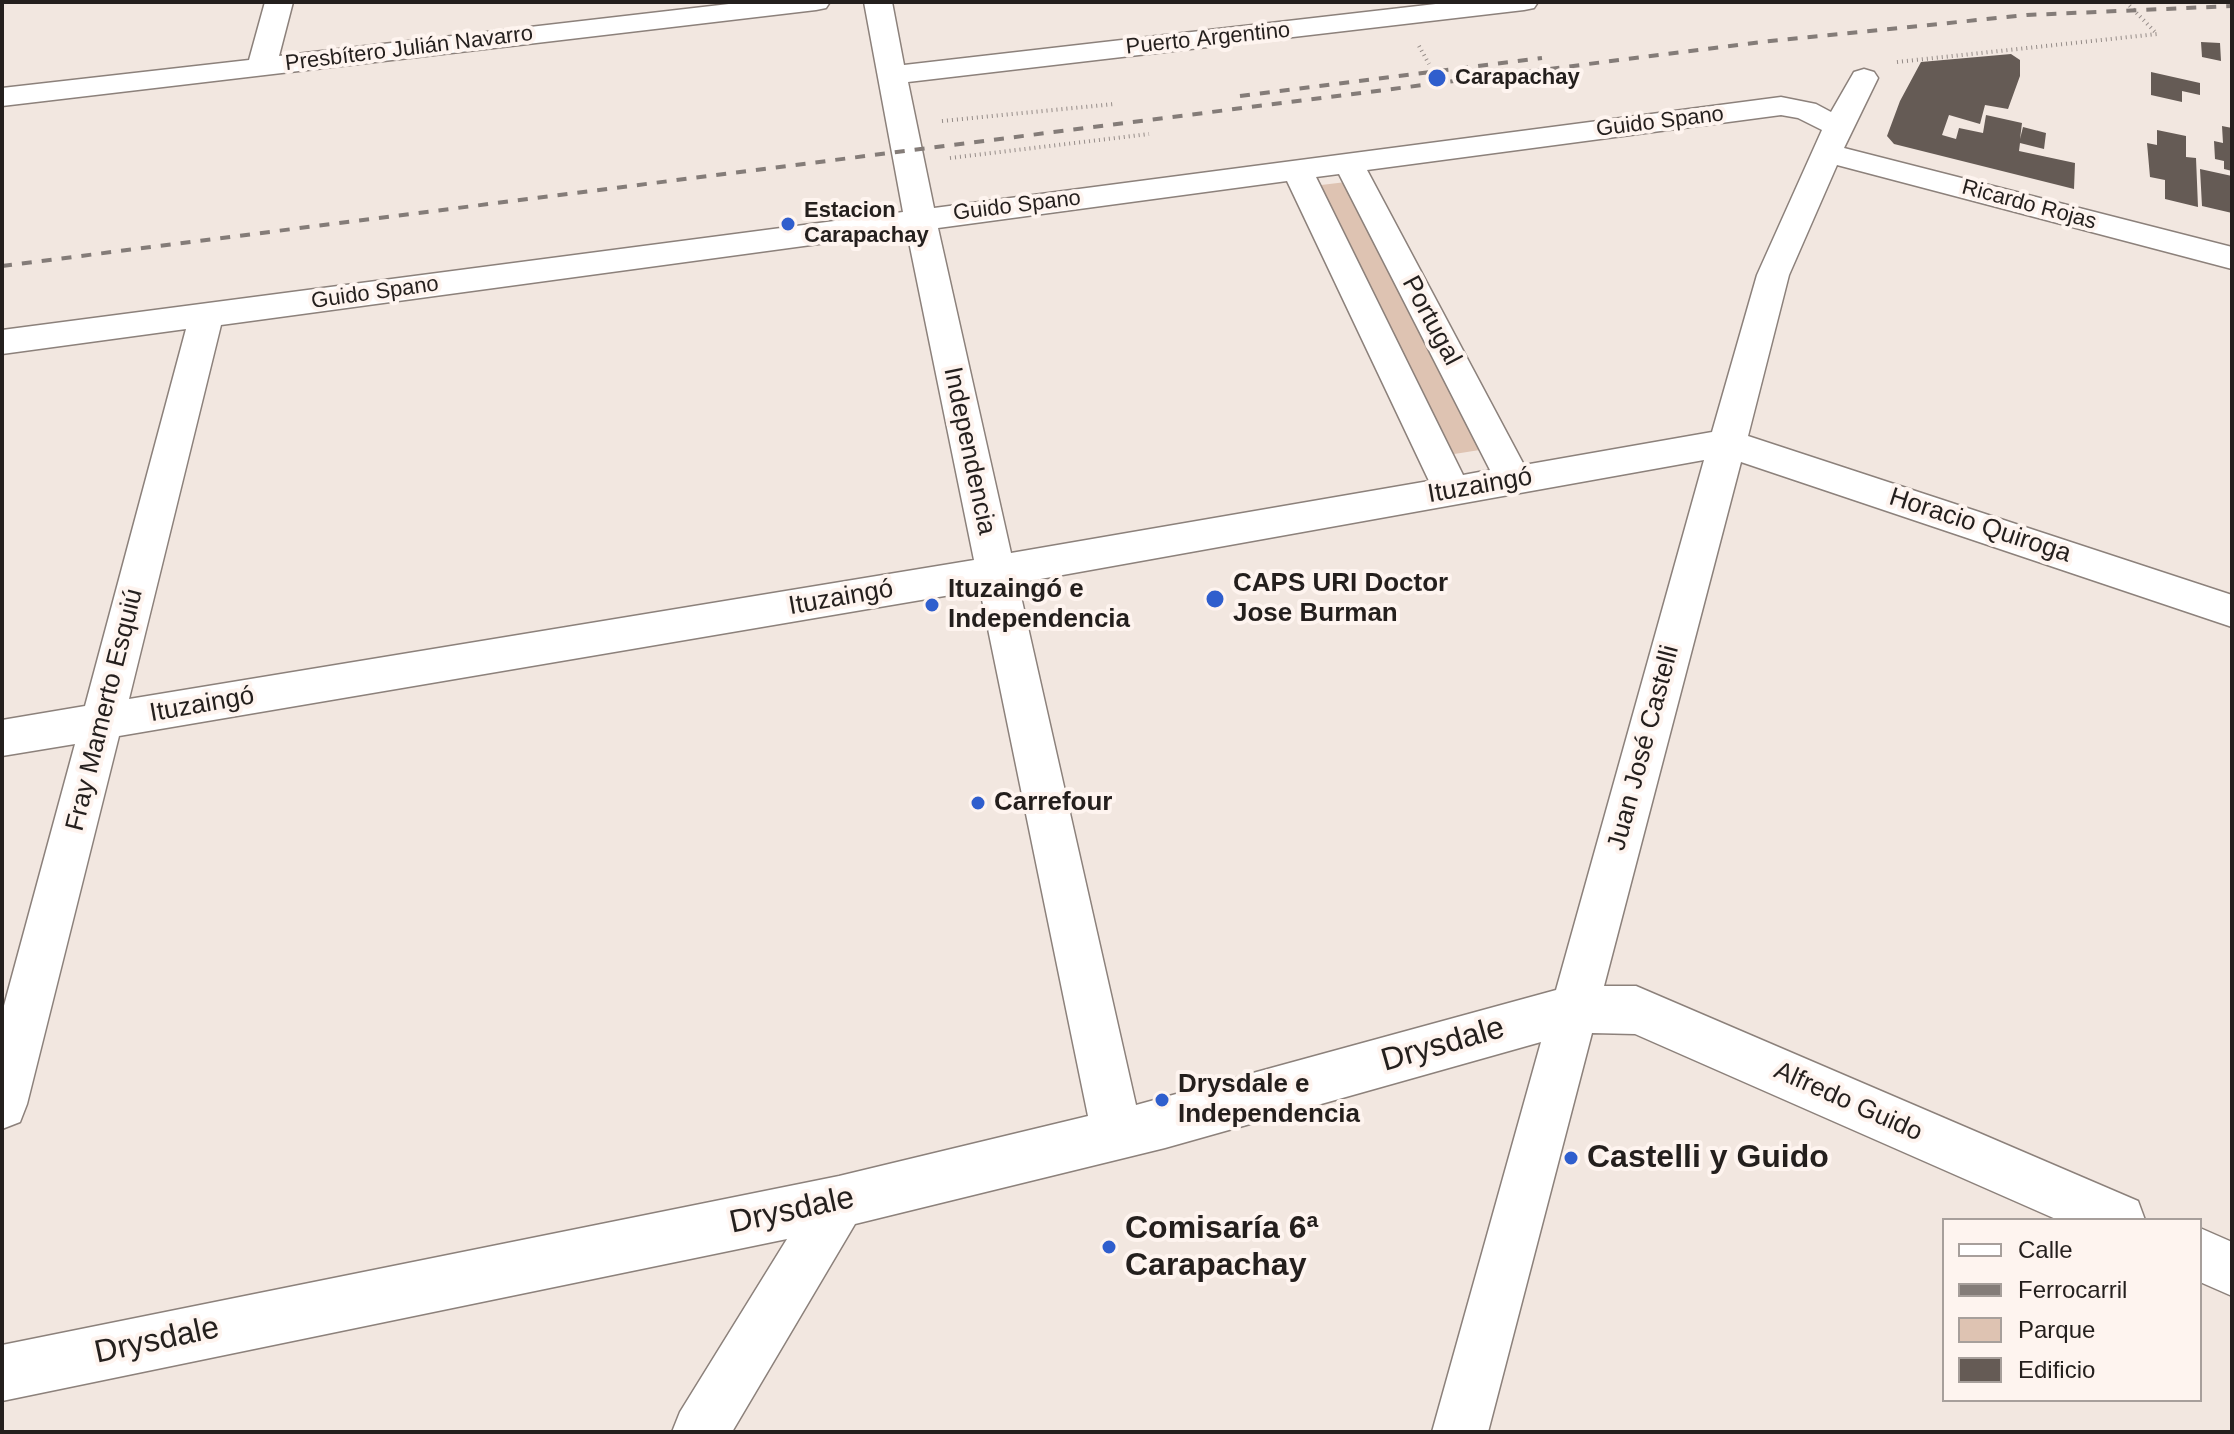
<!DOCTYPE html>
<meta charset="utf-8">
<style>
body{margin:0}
#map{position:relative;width:2234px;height:1434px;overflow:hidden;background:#f2e7e0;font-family:Arial,sans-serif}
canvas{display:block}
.frame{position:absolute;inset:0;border:4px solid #241f1d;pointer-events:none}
.legend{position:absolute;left:1942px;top:1218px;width:260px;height:184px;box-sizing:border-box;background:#fef4ef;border:2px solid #a79f9b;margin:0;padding:10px 14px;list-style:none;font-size:24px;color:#241f1d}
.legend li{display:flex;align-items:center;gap:16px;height:40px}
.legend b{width:40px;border:2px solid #a79f9b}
</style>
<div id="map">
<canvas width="2234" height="1434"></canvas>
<div class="frame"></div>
<ul class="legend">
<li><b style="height:10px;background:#fff"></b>Calle</li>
<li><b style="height:10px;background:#847c78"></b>Ferrocarril</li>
<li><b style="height:22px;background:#dec3b2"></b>Parque</li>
<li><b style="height:22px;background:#655b55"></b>Edificio</li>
</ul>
</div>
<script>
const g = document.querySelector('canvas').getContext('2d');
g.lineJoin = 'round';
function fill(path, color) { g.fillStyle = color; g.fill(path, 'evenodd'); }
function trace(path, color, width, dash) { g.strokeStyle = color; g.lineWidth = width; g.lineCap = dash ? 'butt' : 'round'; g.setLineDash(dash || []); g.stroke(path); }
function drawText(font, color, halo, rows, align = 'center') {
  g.font = font + ' Arial,sans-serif'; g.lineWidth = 8; g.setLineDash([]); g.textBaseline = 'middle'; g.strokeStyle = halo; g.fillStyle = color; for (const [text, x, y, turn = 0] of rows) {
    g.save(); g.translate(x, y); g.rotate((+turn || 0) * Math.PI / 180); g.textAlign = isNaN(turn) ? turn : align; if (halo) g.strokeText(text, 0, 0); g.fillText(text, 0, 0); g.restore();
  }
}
const green = new Path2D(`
 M 1346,182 L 1486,449 L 1448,455 L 1313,186 Z`);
const building = new Path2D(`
 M 2201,42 L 2220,43 L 2221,61 L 2202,57 Z
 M 2011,54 L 2020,60 L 2020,76 L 2008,109 L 1985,105 L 1980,124 L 1949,115 L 1942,135 L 1956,139 L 1959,128 L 1983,133 L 1986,115 L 2022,123 L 2020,139 L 2023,127 L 2046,133 L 2044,149 L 2020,143 L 2019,151 L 2075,163 L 2074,189 L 1894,144 L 1887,136 L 1900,101 L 1921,62 Z
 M 2151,72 L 2200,83 L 2200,95 L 2182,91 L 2182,102 L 2151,95 Z
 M 2222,126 L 2232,128 L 2232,171 L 2224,169 L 2224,161 L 2215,159 L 2214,141 L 2223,143 Z
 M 2157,130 L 2186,136 L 2186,157 L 2196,158 L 2198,207 L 2165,199 L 2165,180 L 2150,177 L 2147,143 L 2157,145 Z
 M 2200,169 L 2232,176 L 2232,213 L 2202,206 Z`);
const path = new Path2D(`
 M 1419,46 L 1429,64
 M 1897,62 L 2157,34 L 2126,2
 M 942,121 L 1114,104
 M 950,158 L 1149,134`);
const minor = new Path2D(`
 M 265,2 L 293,2 L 279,56 L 746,2 L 830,2 L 826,8 L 816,10 L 2,106 L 2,88 L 249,60 Z
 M 864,2 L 892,2 L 904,65 L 1453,2 L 1538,2 L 1534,8 L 1524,10 L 908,82 L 934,208 L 1781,97 L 1816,104 L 1831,112 L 1854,72 L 1864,69 L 1874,72 L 1878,78 L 1844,148 L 2232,247 L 2232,269 L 1837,165 L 1789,275 L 1748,436 L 2232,595 L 2232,627 L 1741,462 L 1604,986 L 1636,986 L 2138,1201 L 2145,1220 L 2058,1220 L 1635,1034 L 1592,1033 L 1488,1432 L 1432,1432 L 1541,1042 L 1165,1148 L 855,1224 L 732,1432 L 672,1432 L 680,1412 L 787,1239 L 2,1401 L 2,1345 L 839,1176 L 1088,1116 L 980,590 L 119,736 L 27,1104 L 20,1122 L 2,1129 L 2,1013 L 75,744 L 2,756 L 2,720 L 85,706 L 186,329 L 2,354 L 2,330 L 903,212 ZM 1781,115 L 1798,118 L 1822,130 L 1757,275 L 1712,432 L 1524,465 L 1367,170 ZM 1339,174 L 1490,470 L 1463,475 L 1316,177 ZM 1287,181 L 1429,481 L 1011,553 L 938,228 ZM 907,232 L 974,560 L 129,699 L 221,325 ZM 1704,460 L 1556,990 L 1136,1105 L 1018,583 Z
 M 2200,1228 L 2232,1242 L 2232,1296 L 2200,1282 Z`);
const rail = new Path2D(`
 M 1240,96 L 1542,58
 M 2,266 L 1761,42 L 2027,15 L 2232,6`);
const markers = [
 [1437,78,10,"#2f5ecd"],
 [788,224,8,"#2f5ecd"],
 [1215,599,10,"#2f5ecd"],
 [932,605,8,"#2f5ecd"],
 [978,803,8,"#2f5ecd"],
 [1162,1100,8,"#2f5ecd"],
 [1571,1158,8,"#2f5ecd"],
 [1109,1247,8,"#2f5ecd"]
];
const farStreetnames = [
 ["Puerto Argentino",1208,39,-6],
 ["Presbítero Julián Navarro",409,49,-7],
 ["Guido Spano",1660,122,-7],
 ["Ricardo Rojas",2029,205,15],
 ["Guido Spano",1017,206,-7],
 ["Guido Spano",375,293,-8]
];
const farPoinames = [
 ["Carapachay",1455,78],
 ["Estacion",804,211],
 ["Carapachay",804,236]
];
const streetNames = [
 ["Portugal",1431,321,62],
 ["Independencia",969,451,78],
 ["Ituzaingó",1480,486,-10],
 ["Horacio Quiroga",1980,526,18],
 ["Ituzaingó",841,598,-10],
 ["Ituzaingó",202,705,-10],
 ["Fray Mamerto Esquiú",105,710,-76],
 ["Juan José Castelli",1644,748,-75],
 ["Alfredo Guido",1848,1102,24]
];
const poiNames = [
 ["CAPS URI Doctor",1233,584],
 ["Jose Burman",1233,614],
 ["Ituzaingó e",948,590],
 ["Independencia",948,620],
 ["Carrefour",994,803],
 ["Drysdale e",1178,1085],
 ["Independencia",1178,1115]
];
const nearStreetnames = [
 ["Drysdale",1443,1045,-16],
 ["Drysdale",792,1211,-12],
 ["Drysdale",157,1341,-12]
];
const nearPoinames = [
 ["Castelli y Guido",1587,1158],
 ["Comisaría 6ª",1125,1229],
 ["Carapachay",1125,1266]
];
fill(green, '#dec3b2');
fill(building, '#655b55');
trace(minor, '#8c817b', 3);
trace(path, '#958c88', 4, [1, 4]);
fill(minor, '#fff');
trace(rail, '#847c78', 4, [10, 10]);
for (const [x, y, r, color] of markers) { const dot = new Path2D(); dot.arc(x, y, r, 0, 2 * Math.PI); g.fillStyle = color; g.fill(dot); trace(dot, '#fef4ef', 3); }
drawText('22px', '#241f1d', '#fef4ef', farStreetnames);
drawText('bold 22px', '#241f1d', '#fef4ef', farPoinames, 'left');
drawText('26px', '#241f1d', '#fef4ef', streetNames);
drawText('bold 26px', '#241f1d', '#fef4ef', poiNames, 'left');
drawText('32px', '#241f1d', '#fef4ef', nearStreetnames);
drawText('bold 32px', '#241f1d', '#fef4ef', nearPoinames, 'left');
</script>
